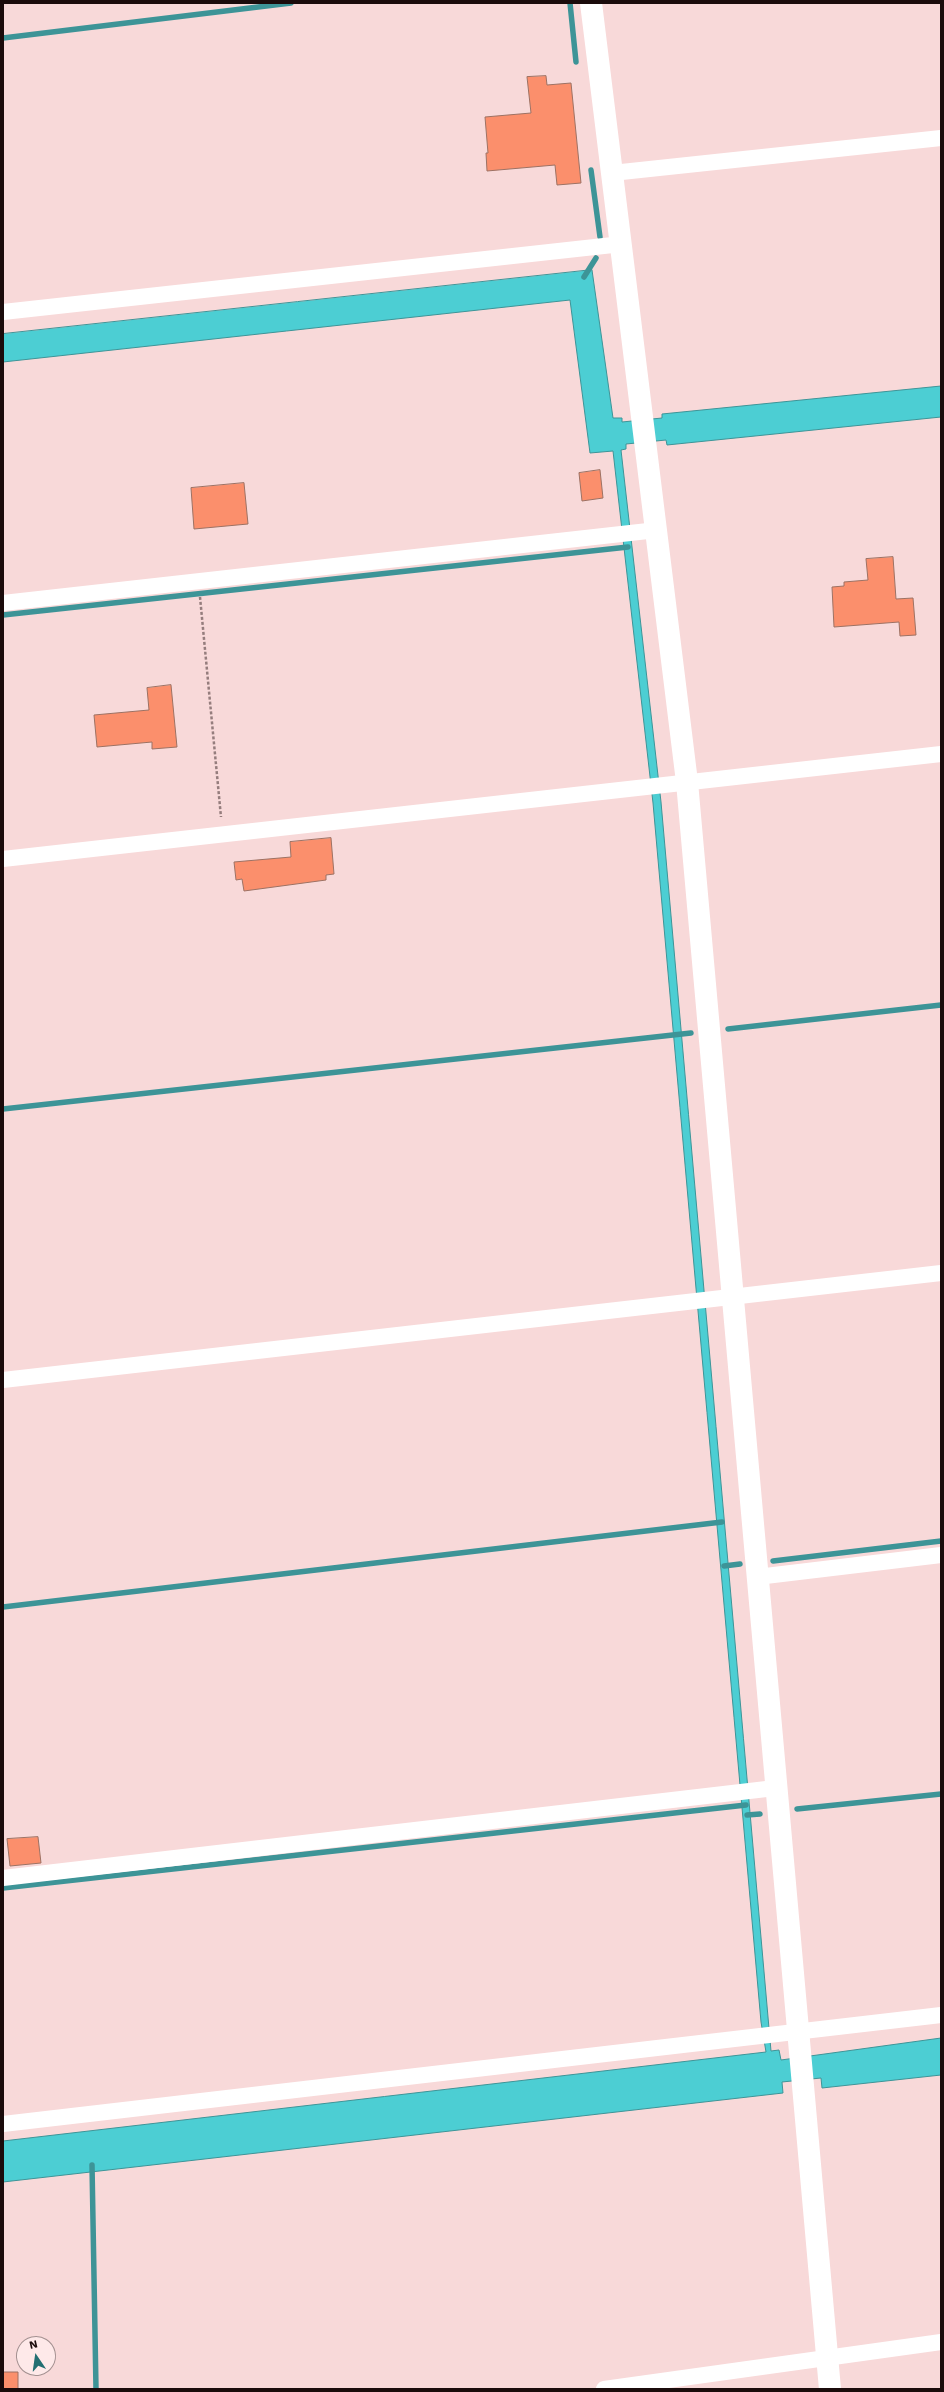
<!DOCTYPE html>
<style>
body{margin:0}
#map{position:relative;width:944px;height:2392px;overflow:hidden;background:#f8d9d9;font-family:"Work Sans",sans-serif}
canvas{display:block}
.frame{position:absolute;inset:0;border:4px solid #1b0b0b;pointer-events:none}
.north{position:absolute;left:16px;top:2336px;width:40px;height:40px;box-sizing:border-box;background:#fee9e9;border:1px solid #a39090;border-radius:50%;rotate:347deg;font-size:11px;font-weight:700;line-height:16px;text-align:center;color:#1b0b0b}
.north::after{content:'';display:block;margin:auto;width:14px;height:18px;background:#246f72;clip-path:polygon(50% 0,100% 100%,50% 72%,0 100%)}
</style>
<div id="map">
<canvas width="944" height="2392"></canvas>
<div class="frame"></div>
<div class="north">N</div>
</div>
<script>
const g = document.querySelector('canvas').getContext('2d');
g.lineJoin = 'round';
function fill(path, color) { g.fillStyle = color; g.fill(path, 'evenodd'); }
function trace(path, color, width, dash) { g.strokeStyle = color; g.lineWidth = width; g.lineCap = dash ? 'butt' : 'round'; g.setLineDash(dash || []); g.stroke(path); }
const water = new Path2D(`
 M 592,270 L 613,418 L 622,418 L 622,422 L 662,418 L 662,414 L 941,386 L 941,417 L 667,445 L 666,440 L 626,444 L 626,449 L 621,450 L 661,802 L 771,2051 L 779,2050 L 781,2060 L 941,2038 L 941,2075 L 822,2088 L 821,2078 L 782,2082 L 783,2093 L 3,2182 L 3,2141 L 766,2052 L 761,2022 L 653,803 L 613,451 L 590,453 L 570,300 L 3,362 L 3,334 Z`);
const stream = new Path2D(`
 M 570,3 L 576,62
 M 3,38 L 291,3
 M 591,170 L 600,237
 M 584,277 L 596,258
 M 3,615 L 628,547
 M 728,1029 L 941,1005
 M 3,1109 L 691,1033
 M 773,1561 L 941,1541
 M 724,1566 L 740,1564
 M 3,1607 L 722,1522
 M 797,1809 L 941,1794
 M 747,1815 L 760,1814
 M 3,1888 L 746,1805
 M 92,2165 L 96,2389`);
const building = new Path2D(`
 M 546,76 L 547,85 L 571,83 L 581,183 L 557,185 L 555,165 L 487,171 L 486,153 L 488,153 L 485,117 L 531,113 L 527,77 Z
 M 600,470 L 603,498 L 582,501 L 579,473 Z
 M 244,483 L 248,524 L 194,529 L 191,488 Z
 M 893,557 L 896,599 L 913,598 L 916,635 L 900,636 L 899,622 L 834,627 L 832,587 L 844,586 L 844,582 L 868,580 L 866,559 Z
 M 171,685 L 177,747 L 152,749 L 152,742 L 97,747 L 94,715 L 149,710 L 147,688 Z
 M 331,838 L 334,874 L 326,875 L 326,880 L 244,891 L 242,879 L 236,880 L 234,862 L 291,857 L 290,842 Z
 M 38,1837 L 41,1863 L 10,1866 L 7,1839 Z
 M 3,2372 L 18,2372 L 18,2389 L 3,2389 Z`);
const path = new Path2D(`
 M 200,597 L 221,817`);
const street = new Path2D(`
 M 612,173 L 941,138
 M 3,312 L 622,244
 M 3,603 L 657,530
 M 3,859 L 941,754
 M 3,1380 L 941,1273
 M 757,1577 L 941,1555
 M 3,1878 L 775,1788
 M 3,2124 L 941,2015
 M 604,2389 L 941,2342`);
const secondary = new Path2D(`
 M 591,3 L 687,782 L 830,2389`);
fill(water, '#4cced3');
trace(water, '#3d9497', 1);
trace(stream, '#3d9497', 5.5);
fill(building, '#fb8f6c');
trace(building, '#9c7163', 1);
trace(path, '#957d7d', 2.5, [3, 2]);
trace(street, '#fff', 16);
trace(secondary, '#fff', 22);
</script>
